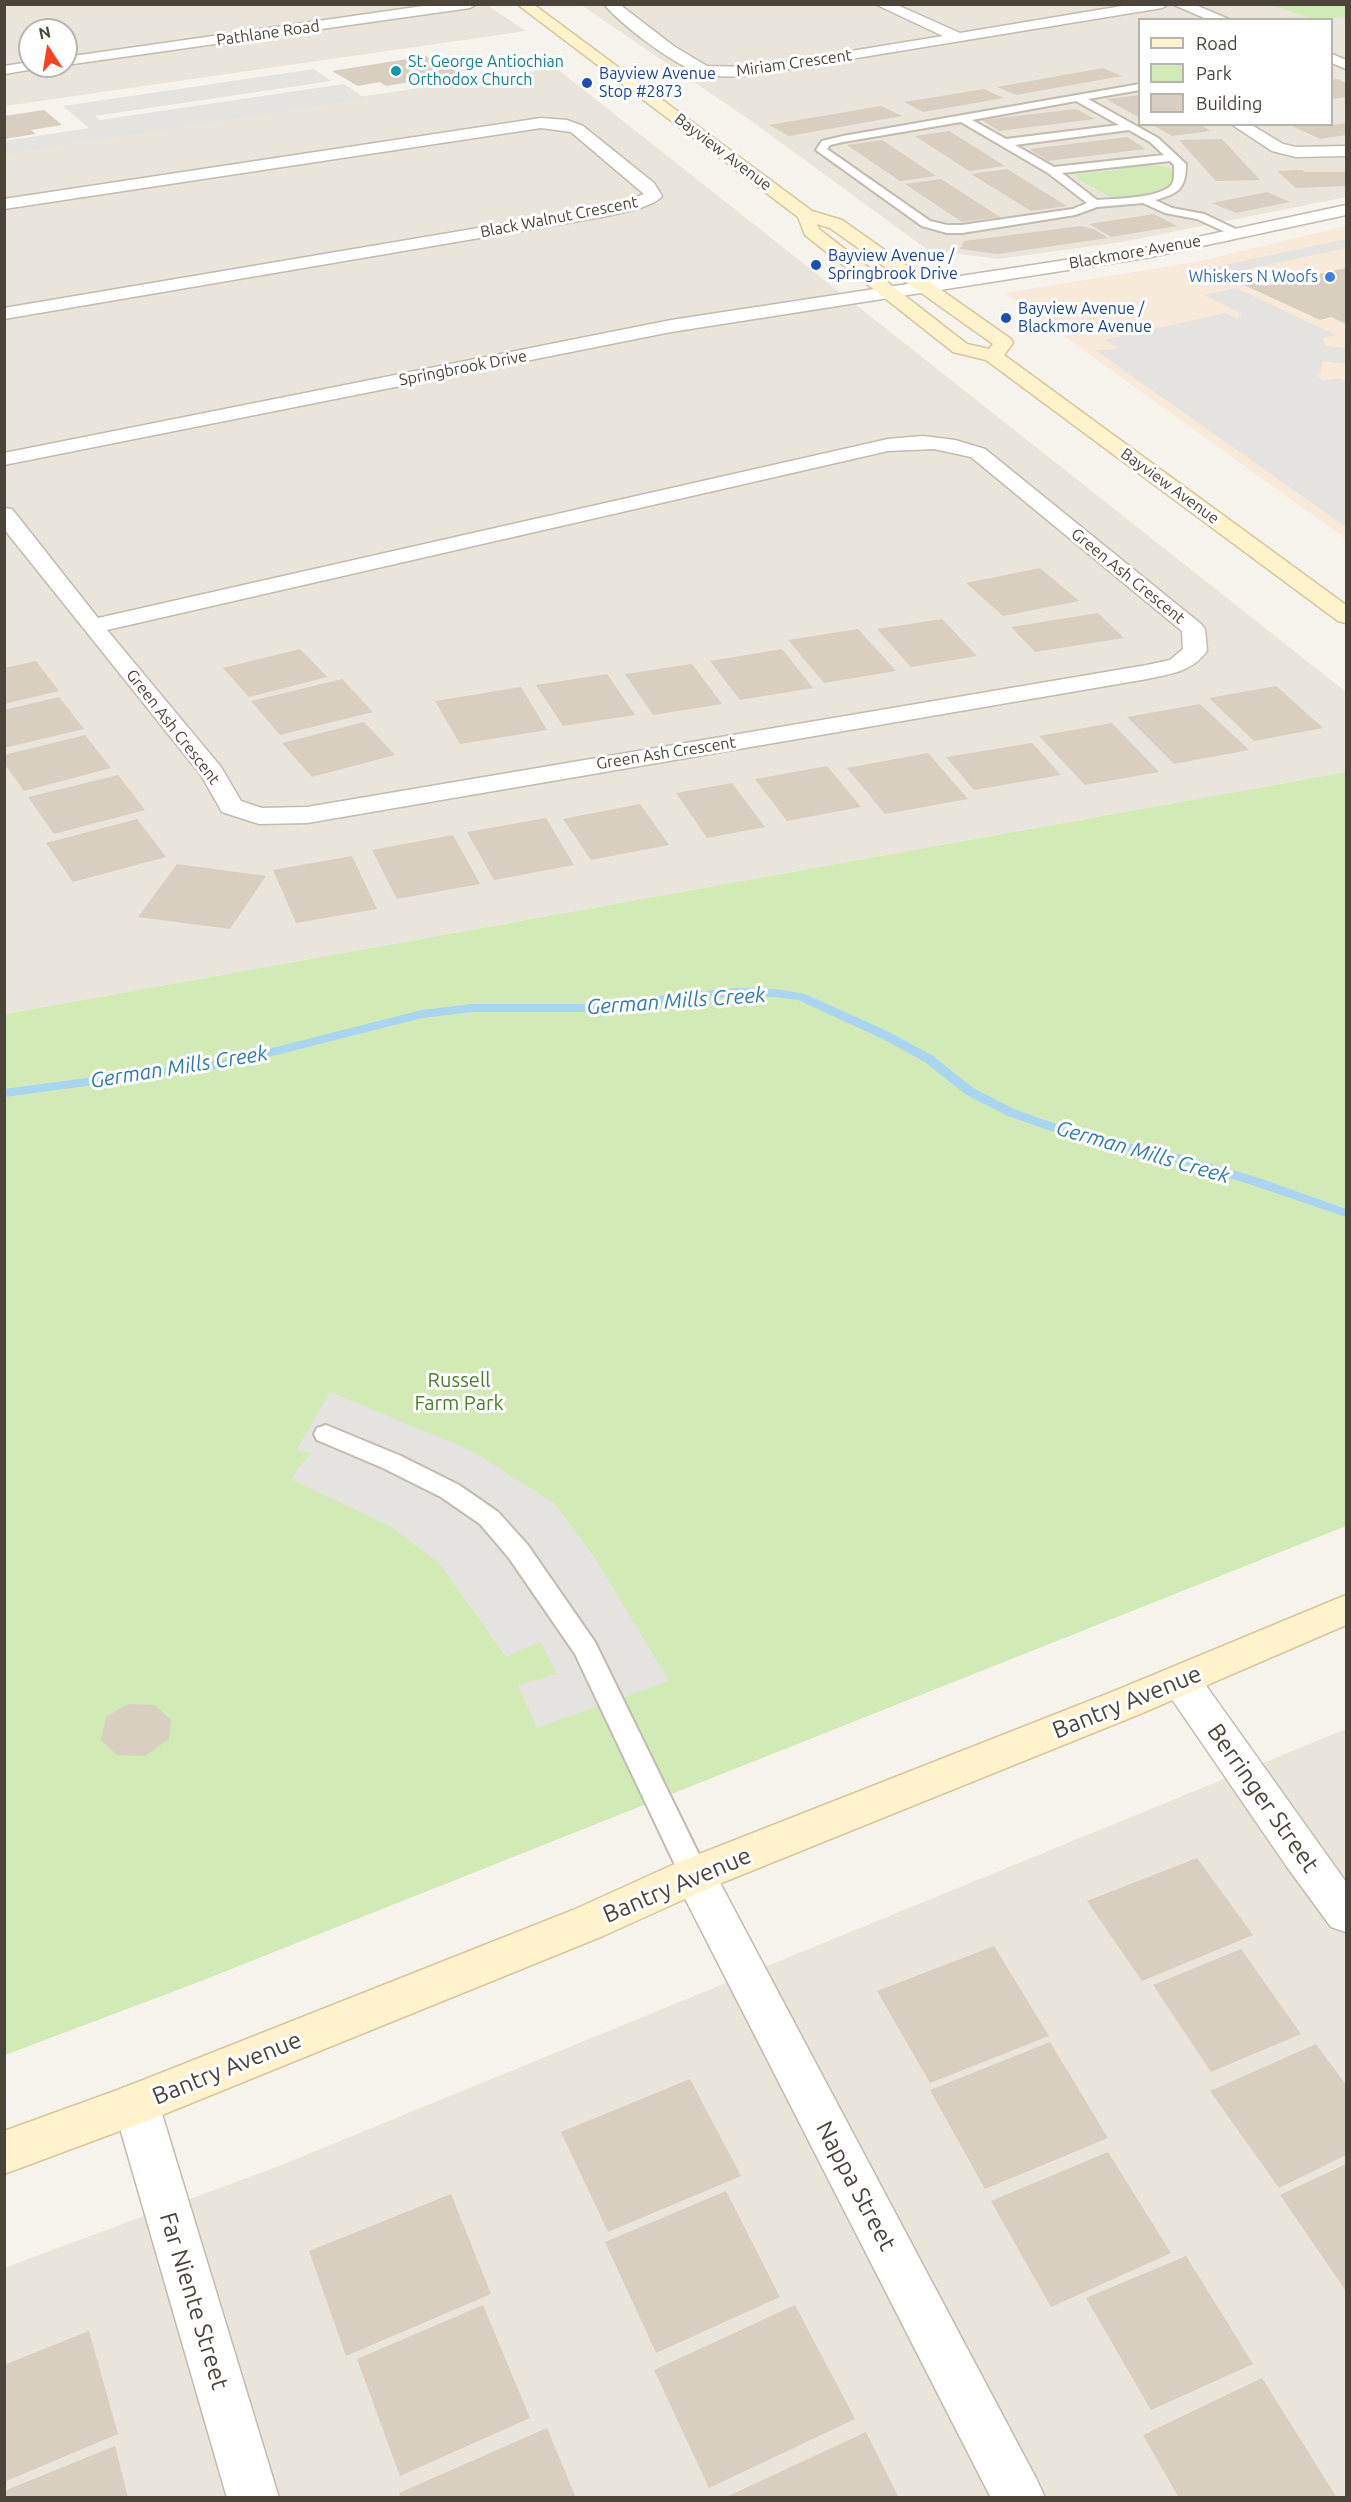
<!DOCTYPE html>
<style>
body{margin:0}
#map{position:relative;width:1351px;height:2502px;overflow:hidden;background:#f6f3ec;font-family:Ubuntu,sans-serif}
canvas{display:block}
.frame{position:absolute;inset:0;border:6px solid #4b4439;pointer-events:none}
.legend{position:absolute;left:1138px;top:18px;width:195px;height:108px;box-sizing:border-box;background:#fff;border:2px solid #b7b4b0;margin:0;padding:8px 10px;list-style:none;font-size:18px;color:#4b4439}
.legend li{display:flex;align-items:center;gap:12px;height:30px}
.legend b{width:30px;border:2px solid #b7b4b0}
.north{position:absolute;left:18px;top:18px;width:60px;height:60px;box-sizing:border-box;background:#fff;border:2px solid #b7b4b0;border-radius:50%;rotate:348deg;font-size:16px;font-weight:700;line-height:24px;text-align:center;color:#4b4439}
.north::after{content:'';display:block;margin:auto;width:21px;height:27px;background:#fc3f1d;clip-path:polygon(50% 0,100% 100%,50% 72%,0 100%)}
</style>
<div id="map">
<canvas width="1351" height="2502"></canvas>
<div class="frame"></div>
<ul class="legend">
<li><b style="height:8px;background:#fff3cd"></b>Road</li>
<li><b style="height:16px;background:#d2eab5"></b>Park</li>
<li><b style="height:16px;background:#d8cfc1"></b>Building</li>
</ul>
<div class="north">N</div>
</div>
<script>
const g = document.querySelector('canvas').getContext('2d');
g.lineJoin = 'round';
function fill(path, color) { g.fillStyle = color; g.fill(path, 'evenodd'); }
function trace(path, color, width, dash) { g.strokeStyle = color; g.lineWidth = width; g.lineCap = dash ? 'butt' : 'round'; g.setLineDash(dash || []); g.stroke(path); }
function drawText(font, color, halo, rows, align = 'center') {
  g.font = font + ' Ubuntu,sans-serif'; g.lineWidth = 6; g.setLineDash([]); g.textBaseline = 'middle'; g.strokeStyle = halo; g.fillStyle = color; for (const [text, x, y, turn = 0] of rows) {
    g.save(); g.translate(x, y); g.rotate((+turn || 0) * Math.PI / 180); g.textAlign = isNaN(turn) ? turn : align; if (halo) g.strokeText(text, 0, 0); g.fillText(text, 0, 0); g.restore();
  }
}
const residential = new Path2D(`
 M 4,5 L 487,5 L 526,31 L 5,106 ZM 30,30 L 66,30 L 66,66 L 30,66 Z
 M 581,5 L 1346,5 L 1346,197 L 1122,242 L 998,259 L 928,250 L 750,120 ZM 1140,20 L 1332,20 L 1332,124 L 1140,124 Z
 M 556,68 L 1346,692 L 1346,772 L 5,1014 L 4,149 Z
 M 1346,1729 L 1346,2497 L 5,2497 L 4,2268 L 279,2166 Z`);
const commercial = new Path2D(`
 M 1346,226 L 1346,539 L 1004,293 L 1196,262 Z`);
const green = new Path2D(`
 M 1270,5 L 1346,5 L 1346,17 L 1313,19 Z
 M 1145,164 L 1162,166 L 1178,172 L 1173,183 L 1158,193 L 1112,198 L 1078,179 L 1076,174 L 1117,170 L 1128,166 Z
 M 1346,772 L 1346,1526 L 196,1983 L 5,2055 L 5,1014 Z`);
const parking = new Path2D(`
 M 314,69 L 331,81 L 95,116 L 100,120 L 344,84 L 366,99 L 5,154 L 5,141 L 89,128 L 63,106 Z
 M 1346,239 L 1346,248 L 1216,276 L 1202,270 Z
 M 1236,288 L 1336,335 L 1323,338 L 1325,346 L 1346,348 L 1346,364 L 1323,361 L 1319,376 L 1321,381 L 1340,378 L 1346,381 L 1346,527 L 1095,350 L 1120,349 L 1105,340 L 1225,313 L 1237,319 L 1242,314 L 1204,295 Z
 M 330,1392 L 472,1451 L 554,1503 L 595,1558 L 669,1681 L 537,1728 L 518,1685 L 557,1674 L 540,1642 L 506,1657 L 439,1563 L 391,1527 L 291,1479 L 311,1452 L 296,1451 Z`);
const stream = new Path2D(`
 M 735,988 L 775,989 L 805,994 L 889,1032 L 933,1056 L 973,1088 L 1016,1110 L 1085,1134 L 1182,1155 L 1259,1178 L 1346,1209 L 1346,1217 L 1249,1184 L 1174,1161 L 1077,1140 L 1008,1116 L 965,1094 L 925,1062 L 881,1038 L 798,1000 L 775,997 L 735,996 L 584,1012 L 472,1012 L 422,1018 L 229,1067 L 4,1097 L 4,1089 L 229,1059 L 422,1010 L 472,1004 L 584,1004 Z`);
const building = new Path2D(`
 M 426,56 L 436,61 L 454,58 L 474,69 L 459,71 L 463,73 L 386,86 L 380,82 L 358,86 L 332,71 Z
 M 1103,68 L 1122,76 L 1016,95 L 997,87 Z
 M 1337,79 L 1346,83 L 1346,97 L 1332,99 L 1332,80 Z
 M 984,89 L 1004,98 L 923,112 L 904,102 Z
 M 1140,95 L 1140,118 L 1106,99 Z
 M 881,106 L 902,116 L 789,136 L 769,125 Z
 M 1076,109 L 1095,119 L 999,131 L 982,120 Z
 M 44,110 L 62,125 L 31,130 L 36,134 L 4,139 L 4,116 Z
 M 1346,123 L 1346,135 L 1320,139 L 1292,126 L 1325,126 Z
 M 1151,124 L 1199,124 L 1211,131 L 1172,136 Z
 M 949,131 L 1005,166 L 969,171 L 915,136 Z
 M 1127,137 L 1146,149 L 1048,161 L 1029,149 Z
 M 1222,139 L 1260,180 L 1216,181 L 1179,140 Z
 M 882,140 L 936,176 L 900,181 L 847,145 Z
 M 1007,169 L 1067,206 L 1031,211 L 971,174 Z
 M 1302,170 L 1305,172 L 1346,172 L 1346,186 L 1296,188 L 1277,171 Z
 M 941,179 L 1000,217 L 962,222 L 905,184 Z
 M 1267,192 L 1290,202 L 1236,213 L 1212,203 Z
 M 1154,214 L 1177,226 L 1111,237 L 1089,224 Z
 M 1081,226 L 1094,229 L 1108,238 L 998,254 L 960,249 L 964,241 Z
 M 1346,268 L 1346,324 L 1331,317 L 1320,320 L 1244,285 L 1255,283 L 1265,286 L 1303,278 L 1294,274 L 1304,271 L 1314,275 Z
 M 1040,568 L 1079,601 L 1003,616 L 966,583 Z
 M 1098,613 L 1124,638 L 1035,652 L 1011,627 Z
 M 942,619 L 977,656 L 911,667 L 877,629 Z
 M 858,629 L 896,671 L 824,683 L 788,640 Z
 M 300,649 L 327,677 L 249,697 L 223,668 Z
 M 782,649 L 813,688 L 740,700 L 710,661 Z
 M 36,661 L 59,691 L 4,704 L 4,668 Z
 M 692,664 L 722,704 L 653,715 L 625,674 Z
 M 607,674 L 635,715 L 563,726 L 536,685 Z
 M 342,679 L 373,712 L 280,735 L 251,701 Z
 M 1276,686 L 1323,728 L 1254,741 L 1209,698 Z
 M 521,687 L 547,730 L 460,744 L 435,701 Z
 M 59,697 L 84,729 L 4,748 L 4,710 Z
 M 1200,704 L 1249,750 L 1174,764 L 1127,717 Z
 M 364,722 L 395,755 L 312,777 L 282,743 Z
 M 1112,723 L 1159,772 L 1085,785 L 1039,736 Z
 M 85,735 L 111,768 L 24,791 L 4,763 L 4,755 Z
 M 1032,743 L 1061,775 L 974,790 L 946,757 Z
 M 928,753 L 968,799 L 885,814 L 847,768 Z
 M 827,766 L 861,807 L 787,821 L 755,779 Z
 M 118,775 L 145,810 L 54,834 L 28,797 Z
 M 732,783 L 765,827 L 707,838 L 676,793 Z
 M 640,804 L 669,845 L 591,860 L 563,819 Z
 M 546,818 L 574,865 L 494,880 L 467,832 Z
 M 137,819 L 166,857 L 73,882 L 46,843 Z
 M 453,835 L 480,884 L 397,899 L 372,850 Z
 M 352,856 L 377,909 L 296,923 L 273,870 Z
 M 177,864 L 266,876 L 230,929 L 138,917 Z
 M 128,1704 L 155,1705 L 171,1720 L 169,1739 L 145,1756 L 117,1755 L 101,1740 L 106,1717 Z
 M 1197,1858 L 1253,1935 L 1142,1981 L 1087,1901 Z
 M 994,1946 L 1049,2036 L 930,2083 L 877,1991 Z
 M 1241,1949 L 1301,2034 L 1211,2072 L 1153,1985 Z
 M 1050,2042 L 1108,2138 L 985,2189 L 930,2090 Z
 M 1316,2044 L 1346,2085 L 1346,2155 L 1279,2188 L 1210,2091 Z
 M 690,2079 L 741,2176 L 608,2232 L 561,2132 Z
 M 1108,2152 L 1171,2253 L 1051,2307 L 991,2201 Z
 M 1346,2164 L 1346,2291 L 1280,2195 Z
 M 726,2191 L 780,2297 L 656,2353 L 605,2242 Z
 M 451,2194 L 491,2294 L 346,2356 L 309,2251 Z
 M 1186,2256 L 1253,2364 L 1151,2410 L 1086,2298 Z
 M 483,2305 L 530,2418 L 400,2476 L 357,2359 Z
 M 795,2305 L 855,2419 L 709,2488 L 654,2370 Z
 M 89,2331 L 118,2434 L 4,2482 L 4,2365 Z
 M 1262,2378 L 1337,2498 L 1179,2498 L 1143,2435 Z
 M 547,2428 L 576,2498 L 401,2498 L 399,2493 Z
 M 866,2432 L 899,2498 L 724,2498 Z
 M 115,2446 L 128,2498 L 4,2498 L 4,2491 Z`);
const lane = new Path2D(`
 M 1140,84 L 1140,90 L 1088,99 L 1158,138 L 1186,164 C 1186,189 1178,194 1155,200 L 1172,208 L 1204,214 L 1240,231 L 1240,235 L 1232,235 L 1197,219 L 1165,213 L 1143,203 L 1097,207 L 1075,215 L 962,233 L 947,233 L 922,226 L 816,150 L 822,141 L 843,136 ZM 1076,101 L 1119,125 L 1006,139 L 972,120 ZM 961,122 L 1048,173 L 1087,203 L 1073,209 L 962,225 L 947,225 L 930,221 L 827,149 L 830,145 L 843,142 ZM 1129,130 L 1150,142 L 1164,155 L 1054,167 L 1015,145 ZM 1170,161 L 1174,165 C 1174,171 1175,179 1172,184 C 1163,198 1114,199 1097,200 L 1062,173 Z
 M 326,1425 L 401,1456 L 459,1485 L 498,1512 L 527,1544 L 595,1642 L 709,1875 L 704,1884 L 694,1887 L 684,1884 L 575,1654 L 509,1558 L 480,1524 L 441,1497 L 383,1468 L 317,1440 L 314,1434 L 317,1428 Z`);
const street = new Path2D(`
 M 437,4 L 477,4 L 470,8 L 66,65 L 66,57 Z
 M 604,4 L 619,4 L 675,47 L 707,66 L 753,67 L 943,36 L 875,4 L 895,4 L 960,33 L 1134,4 L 1169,4 L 1162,8 L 753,75 C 735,77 716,78 698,72 C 674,65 620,24 604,4 Z
 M 1172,4 L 1193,4 L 1231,20 L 1209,20 Z
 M 1332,54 L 1346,60 L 1346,69 L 1332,63 Z
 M 30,62 L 30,66 L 37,66 L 35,69 L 4,74 L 4,66 Z
 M 541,118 L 567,120 L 583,126 L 654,183 L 662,196 C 651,210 603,216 585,220 L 4,319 L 4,308 L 585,210 L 629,200 L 644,194 L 571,132 L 541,128 L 4,209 L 4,199 Z
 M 1231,124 L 1250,124 L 1283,144 L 1296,147 L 1346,146 L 1346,156 L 1296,157 L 1272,151 Z
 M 1346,205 L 1346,215 L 1151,257 L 671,332 L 4,465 L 4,453 L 671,320 L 1151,247 Z
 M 923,436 L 955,440 L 985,449 L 1201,624 L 1205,629 L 1207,651 C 1192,672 1170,674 1147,679 L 307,823 L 259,824 L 222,812 L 201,775 L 4,529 L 4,508 L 12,509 L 98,618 L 888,439 ZM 934,449 L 971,457 L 1182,631 L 1183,649 L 1170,660 L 1147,665 L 307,807 L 262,808 L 241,801 L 221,767 L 107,630 L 888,451 Z
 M 1181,1666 L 1195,1670 L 1346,1882 L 1346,1932 L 1331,1927 L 1287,1867 L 1167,1692 L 1161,1681 L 1167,1670 Z
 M 694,1857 L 709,1862 L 1037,2480 L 1045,2498 L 991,2498 L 673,1875 L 679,1862 Z
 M 136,2083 L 152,2089 L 159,2104 L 279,2498 L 227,2498 L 113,2104 L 120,2089 Z`);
const secondary = new Path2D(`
 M 517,4 L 533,4 L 812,211 L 842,220 L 1011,339 L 1013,343 L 1004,355 L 1346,605 L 1346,623 L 1338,621 L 986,360 L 953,352 L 805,235 L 798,217 ZM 817,224 L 830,228 L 993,344 L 989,349 L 967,344 L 819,229 Z
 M 1346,1595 L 1346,1625 L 1140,1714 L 709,1888 L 603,1936 L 152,2119 L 4,2174 L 4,2131 L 123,2088 L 573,1910 L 679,1862 L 1112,1692 Z`);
const markers = [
 [396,71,6,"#0f9aa8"],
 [587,83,6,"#1a4fb4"],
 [816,265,6,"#1a4fb4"],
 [1330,277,6,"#3f7fe0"],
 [1006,318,6,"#1a4fb4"]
];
const farStreetnames = [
 ["Pathlane Road",268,33,-8],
 ["Miriam Crescent",794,63,-8],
 ["Bayview Avenue",723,152,37],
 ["Black Walnut Crescent",559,217,-11],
 ["Blackmore Avenue",1135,252,-10],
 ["Springbrook Drive",463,368,-11],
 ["Bayview Avenue",1170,486,36],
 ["Green Ash Crescent",1128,576,39],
 ["Green Ash Crescent",173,727,52],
 ["Green Ash Crescent",666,753,-9]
];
const farCulturenames = [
 ["St. George Antiochian",408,62],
 ["Orthodox Church",408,80]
];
const farTransitnames = [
 ["Bayview Avenue",599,74],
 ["Stop #2873",599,92],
 ["Bayview Avenue /",828,256],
 ["Springbrook Drive",828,274],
 ["Bayview Avenue /",1018,309],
 ["Blackmore Avenue",1018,327]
];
const farShopnames = [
 ["Whiskers N Woofs",1318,277]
];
const parkNames = [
 ["Russell",459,1380],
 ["Farm Park",459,1403]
];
const waterNames = [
 ["German Mills Creek",676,1001,-4],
 ["German Mills Creek",179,1067,-9],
 ["German Mills Creek",1143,1152,16]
];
const nearStreetnames = [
 ["Bantry Avenue",1127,1702,-22],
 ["Berringer Street",1263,1798,55],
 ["Bantry Avenue",677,1885,-23],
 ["Bantry Avenue",227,2068,-22],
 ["Nappa Street",856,2186,62],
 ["Far Niente Street",194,2301,73]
];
fill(residential, '#eae5da');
fill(commercial, '#f7ead8');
fill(green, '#d2eab5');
fill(parking, '#e5e3e0');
fill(stream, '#a9d4f2');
fill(building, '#d8cfc1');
trace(lane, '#c2bbae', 4);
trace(street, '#c2bbae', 3);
trace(secondary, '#d6c79b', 3);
fill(lane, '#fff');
fill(street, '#fff');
fill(secondary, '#fff3cd');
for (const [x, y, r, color] of markers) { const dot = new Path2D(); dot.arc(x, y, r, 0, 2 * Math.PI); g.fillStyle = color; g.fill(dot); trace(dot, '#fff', 2); }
drawText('16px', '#4b4439', '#fff', farStreetnames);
drawText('16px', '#0d838f', '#fff', farCulturenames, 'left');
drawText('16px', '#164399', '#fff', farTransitnames, 'left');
drawText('16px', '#366cbe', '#fff', farShopnames, 'right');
drawText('20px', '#4a7f2a', '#fff', parkNames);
drawText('italic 21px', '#2e7ab2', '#fff', waterNames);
drawText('24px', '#4b4439', '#fff', nearStreetnames);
</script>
